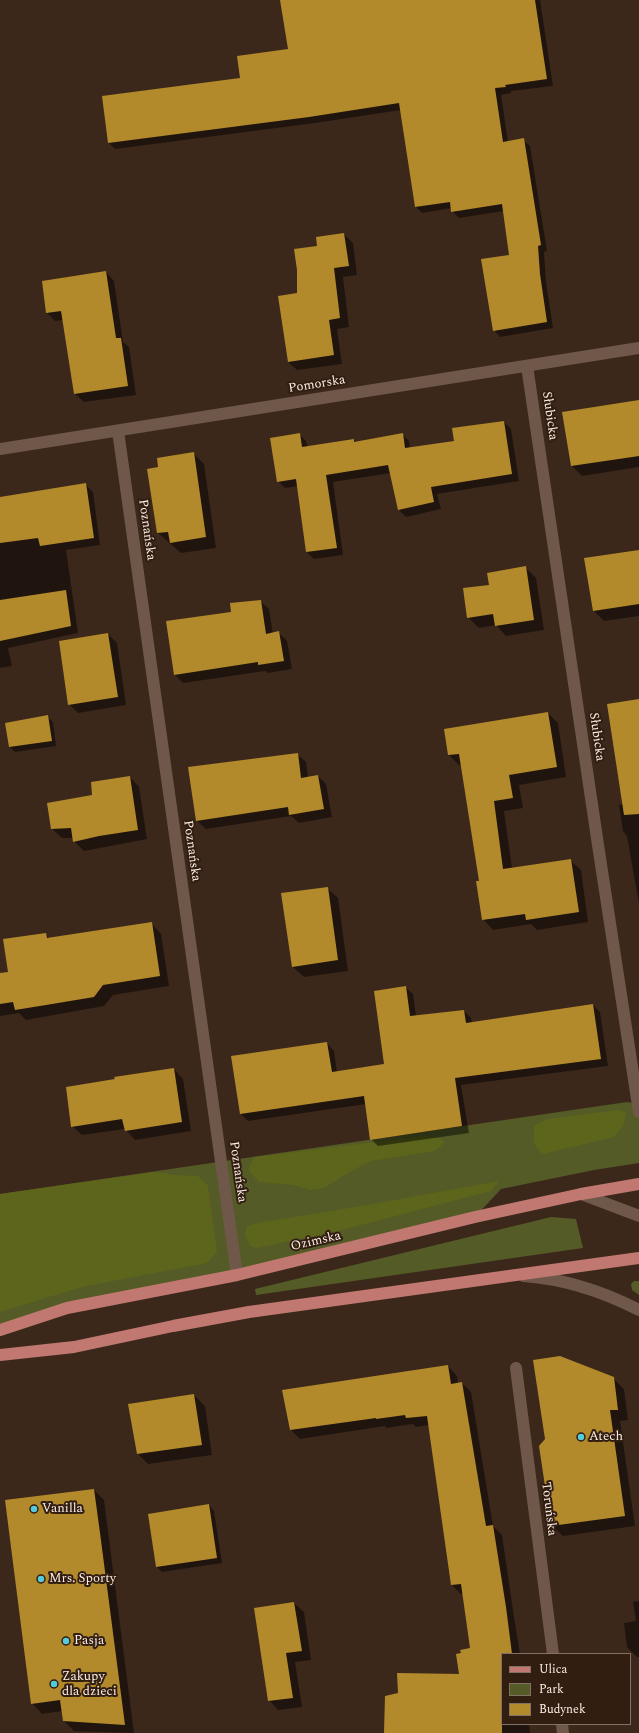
<!DOCTYPE html>
<meta charset="utf-8">
<style>
body{margin:0}
#map{position:relative;width:639px;height:1733px;overflow:hidden;background:#3c281b;font-family:Spectral,serif}
canvas{display:block}
.legend{position:absolute;left:501px;top:1653px;width:130px;height:72px;box-sizing:border-box;background:#321e11;border:1px solid #837166;margin:0;padding:5px 7px;list-style:none;font-size:12px;color:#fceee5}
.legend li{display:flex;align-items:center;gap:8px;height:20px}
.legend b{width:20px;border:1px solid #837166}
</style>
<div id="map">
<canvas width="639" height="1733"></canvas>
<ul class="legend">
<li><b style="height:5px;background:#c17870"></b>Ulica</li>
<li><b style="height:11px;background:#545b26"></b>Park</li>
<li><b style="height:11px;background:#b38a2b"></b>Budynek</li>
</ul>
</div>
<script>
const g = document.querySelector('canvas').getContext('2d');
g.lineJoin = 'round';
function fill(path, color) { g.fillStyle = color; g.fill(path, 'evenodd'); }
function trace(path, color, width, dash) { g.strokeStyle = color; g.lineWidth = width; g.lineCap = dash ? 'butt' : 'round'; g.setLineDash(dash || []); g.stroke(path); }
function drawText(font, color, halo, rows, align = 'center') {
  g.font = font + ' Spectral,serif'; g.lineWidth = 4; g.setLineDash([]); g.textBaseline = 'middle'; g.strokeStyle = halo; g.fillStyle = color; for (const [text, x, y, turn = 0] of rows) {
    g.save(); g.translate(x, y); g.rotate((+turn || 0) * Math.PI / 180); g.textAlign = isNaN(turn) ? turn : align; if (halo) g.strokeText(text, 0, 0); g.fillText(text, 0, 0); g.restore();
  }
}
const green = new Path2D(`
 M 627,1102 L 639,1104 L 639,1163 L 594,1170 L 501,1189 L 475,1217 L 67,1308 L 0,1330 L 0,1194 Z
 M 551,1217 L 576,1219 L 583,1248 L 256,1295 L 255,1289 Z
 M 634,1281 L 639,1281 L 639,1295 L 632,1290 L 631,1284 Z`);
const forest = new Path2D(`
 M 617,1110 L 626,1112 L 624,1124 L 614,1137 L 543,1154 C 532,1147 534,1138 534,1126 L 547,1119 Z
 M 424,1136 L 440,1138 L 445,1142 L 435,1151 L 371,1161 L 353,1170 L 324,1188 L 311,1190 L 293,1185 L 259,1182 L 248,1170 L 254,1157 Z
 M 154,1172 L 177,1175 L 198,1176 L 208,1186 L 217,1252 L 207,1263 L 82,1287 L 0,1312 L 0,1194 Z
 M 499,1181 L 491,1191 L 346,1229 L 257,1248 L 250,1246 L 245,1234 L 247,1226 L 257,1223 L 361,1206 Z`);
const shadow = new Path2D(`
 M 281,0 L 540,0 L 553,86 L 511,91 L 511,93 L 501,95 L 508,142 L 523,140 L 530,146 L 547,251 L 544,252 L 546,282 L 553,328 L 500,337 L 494,330 L 510,256 L 504,211 L 459,218 L 452,211 L 452,208 L 422,213 L 416,207 L 401,110 L 315,123 L 115,149 L 109,143 L 241,79 L 289,50 Z
 M 344,234 L 353,243 L 357,275 L 343,277 L 349,327 L 337,329 L 342,364 L 297,370 L 288,362 L 298,294 L 298,270 L 318,247 Z
 M 106,272 L 114,281 L 123,342 L 129,347 L 136,395 L 84,402 L 75,394 L 63,320 L 55,321 L 47,313 Z
 M 639,401 L 639,467 L 582,476 L 572,466 Z
 M 504,422 L 511,429 L 519,481 L 437,494 L 441,509 L 406,517 L 399,510 L 391,473 L 333,482 L 343,555 L 314,559 L 307,552 L 298,486 L 285,488 L 278,481 L 299,434 L 306,441 L 308,448 L 354,440 L 356,442 L 402,434 L 409,441 L 410,449 L 456,442 Z
 M 193,453 L 204,464 L 216,548 L 181,553 L 158,533 L 160,468 Z
 M 86,485 L 93,492 L 100,545 L 66,550 L 78,633 L 8,648 L 12,666 L 0,668 L 0,498 Z
 M 639,550 L 639,616 L 604,621 L 594,611 Z
 M 526,568 L 536,578 L 544,630 L 506,636 L 496,625 L 479,628 L 468,617 L 490,585 Z
 M 260,601 L 269,609 L 273,634 L 279,633 L 287,641 L 292,669 L 268,673 L 265,671 L 183,683 L 175,675 L 232,613 Z
 M 108,634 L 117,643 L 126,705 L 78,713 L 69,704 Z
 M 639,700 L 639,904 L 627,836 L 623,831 L 619,805 L 623,804 Z
 M 548,713 L 558,723 L 566,777 L 519,785 L 523,808 L 504,811 L 512,868 L 570,860 L 581,870 L 588,922 L 537,930 L 531,924 L 493,930 L 483,919 L 480,882 L 461,765 L 459,765 L 449,755 Z
 M 47,717 L 53,722 L 56,746 L 15,752 L 10,747 L 6,723 Z
 M 297,754 L 306,762 L 308,778 L 318,776 L 326,784 L 332,817 L 299,823 L 291,816 L 206,829 L 197,821 Z
 M 130,777 L 139,787 L 147,839 L 84,851 L 74,841 L 74,838 L 62,838 L 52,829 L 94,795 Z
 M 327,888 L 338,898 L 348,971 L 304,977 L 293,967 Z
 M 151,923 L 161,934 L 169,986 L 113,995 L 104,1006 L 26,1020 L 19,1013 L 0,1016 L 0,975 L 10,974 L 45,934 L 50,939 Z
 M 405,987 L 413,994 L 416,1016 L 464,1011 L 471,1018 L 472,1024 L 593,1005 L 600,1012 L 608,1066 L 461,1085 L 469,1133 L 378,1146 L 371,1139 L 366,1104 L 248,1121 L 241,1114 L 327,1043 L 334,1051 L 337,1072 L 386,1065 Z
 M 174,1069 L 183,1079 L 191,1131 L 135,1140 L 125,1129 L 82,1135 L 72,1126 Z
 M 448,1366 L 457,1376 L 458,1384 L 462,1383 L 471,1392 L 493,1526 L 502,1535 L 514,1617 L 520,1654 L 502,1654 L 502,1724 L 529,1724 L 530,1733 L 385,1733 L 399,1694 L 460,1675 L 462,1654 L 471,1649 L 463,1594 L 461,1594 L 452,1585 L 429,1425 L 416,1427 L 413,1424 L 386,1428 L 385,1426 L 300,1439 L 291,1430 Z
 M 613,1378 L 624,1389 L 628,1420 L 620,1421 L 635,1526 L 563,1536 L 552,1526 Z
 M 194,1395 L 205,1406 L 212,1455 L 148,1464 L 138,1454 L 129,1404 Z
 M 94,1490 L 104,1500 L 134,1733 L 74,1731 L 64,1721 L 62,1711 L 42,1714 L 32,1703 Z
 M 209,1505 L 214,1511 L 222,1563 L 162,1572 L 157,1567 L 149,1515 Z
 M 639,1601 L 639,1657 L 637,1657 L 627,1647 L 624,1623 L 636,1621 L 633,1602 Z
 M 294,1603 L 304,1612 L 311,1660 L 295,1662 L 302,1707 L 278,1710 L 269,1700 Z`);
const building = new Path2D(`
 M 280,0 L 535,0 L 547,79 L 505,85 L 506,87 L 495,88 L 503,142 L 524,138 L 541,245 L 538,246 L 540,274 L 547,322 L 493,331 L 481,259 L 509,255 L 502,204 L 451,212 L 450,202 L 415,207 L 399,103 L 309,117 L 108,143 L 102,96 L 240,78 L 237,56 L 288,49 Z
 M 344,233 L 349,266 L 334,268 L 340,318 L 329,320 L 334,355 L 288,362 L 278,296 L 297,293 L 297,270 L 294,249 L 317,246 L 316,237 Z
 M 106,271 L 116,338 L 121,338 L 128,386 L 74,394 L 61,311 L 46,313 L 42,281 Z
 M 639,400 L 639,456 L 571,466 L 562,412 Z
 M 504,421 L 512,474 L 431,487 L 434,502 L 398,510 L 388,465 L 326,475 L 337,548 L 306,552 L 296,479 L 277,482 L 270,438 L 300,433 L 302,447 L 354,439 L 354,442 L 403,433 L 405,448 L 454,441 L 452,428 Z
 M 194,452 L 206,537 L 170,543 L 168,532 L 157,533 L 147,469 L 158,467 L 157,458 Z
 M 86,483 L 94,538 L 40,546 L 38,538 L 0,543 L 0,497 Z
 M 639,550 L 639,604 L 593,611 L 584,558 Z
 M 526,566 L 534,620 L 495,626 L 493,614 L 467,618 L 463,588 L 489,585 L 487,573 Z
 M 66,590 L 71,626 L 0,641 L 0,600 Z
 M 261,600 L 266,634 L 279,631 L 284,661 L 258,665 L 258,662 L 174,675 L 166,621 L 231,612 L 230,603 Z
 M 108,633 L 118,697 L 68,705 L 59,641 Z
 M 639,699 L 639,814 L 624,815 L 607,704 Z
 M 548,712 L 557,767 L 509,775 L 513,798 L 494,801 L 503,869 L 571,859 L 579,912 L 526,920 L 525,914 L 482,920 L 476,881 L 479,881 L 459,754 L 448,755 L 444,729 Z
 M 48,715 L 52,741 L 9,747 L 5,723 Z
 M 298,753 L 301,778 L 318,775 L 324,809 L 289,815 L 288,807 L 196,821 L 188,767 Z
 M 130,776 L 138,830 L 99,836 L 73,842 L 71,828 L 51,829 L 47,803 L 92,795 L 91,782 Z
 M 328,887 L 338,960 L 292,967 L 281,893 Z
 M 152,922 L 160,976 L 103,985 L 94,997 L 46,1005 L 15,1010 L 13,1002 L 0,1004 L 0,973 L 8,972 L 3,939 L 46,933 L 47,938 Z
 M 406,986 L 410,1016 L 464,1010 L 466,1023 L 593,1004 L 601,1059 L 455,1078 L 462,1126 L 370,1140 L 364,1096 L 240,1114 L 231,1056 L 327,1042 L 332,1072 L 384,1064 L 374,991 Z
 M 174,1068 L 182,1122 L 125,1131 L 122,1119 L 71,1127 L 66,1087 L 115,1079 L 114,1077 Z
 M 560,1356 L 614,1377 L 618,1410 L 610,1410 L 625,1516 L 551,1526 L 539,1446 L 545,1439 L 533,1360 Z
 M 448,1365 L 451,1384 L 462,1382 L 486,1526 L 493,1525 L 506,1607 L 512,1654 L 502,1654 L 502,1733 L 384,1733 L 385,1696 L 398,1693 L 397,1673 L 459,1674 L 456,1654 L 461,1653 L 460,1650 L 470,1648 L 461,1584 L 451,1585 L 427,1416 L 406,1418 L 405,1415 L 376,1419 L 376,1418 L 290,1430 L 282,1390 Z
 M 194,1394 L 202,1445 L 137,1454 L 128,1404 Z
 M 94,1489 L 100,1533 L 125,1725 L 63,1721 L 60,1700 L 31,1704 L 5,1500 Z
 M 209,1504 L 217,1558 L 156,1567 L 148,1514 Z
 M 294,1602 L 302,1651 L 286,1653 L 293,1698 L 268,1701 L 254,1608 Z`);
const minor = new Path2D(`
 M 527,366 L 598,845 L 639,1112
 M 118,431 L 237,1275
 M 0,449 L 639,348
 M 581,1194 L 639,1216
 M 524,1276 C 564,1279 604,1292 639,1310
 M 516,1368 L 553,1654
 M 562,1724 L 563,1733`);
const major = new Path2D(`
 M 0,1330 L 67,1308 L 237,1275 L 475,1217 L 581,1194 L 639,1184
 M 0,1355 L 74,1347 L 173,1326 L 249,1312 L 639,1258`);
const markers = [
 [581,1437,4,"#53cbdb"],
 [34,1509,4,"#53cbdb"],
 [41,1579,4,"#53cbdb"],
 [66,1641,4,"#53cbdb"],
 [54,1684,4,"#53cbdb"]
];
const streetNames = [
 ["Pomorska",317,385,-9],
 ["Słubicka",549,416,82],
 ["Poznańska",146,530,82],
 ["Słubicka",596,737,82],
 ["Poznańska",191,851,82],
 ["Poznańska",237,1172,82],
 ["Ozimska",316,1242,-13],
 ["Toruńska",548,1509,83]
];
const poiNames = [
 ["Atech",589,1437],
 ["Vanilla",42,1509],
 ["Mrs. Sporty",49,1579],
 ["Pasja",74,1641],
 ["Zakupy",62,1677],
 ["dla dzieci",62,1692]
];
fill(green, '#545b26');
fill(forest, '#5d641b');
fill(shadow, '#0007');
fill(building, '#b38a2b');
trace(minor, '#6f5849', 12);
trace(major, '#c17870', 12);
for (const [x, y, r, color] of markers) { const dot = new Path2D(); dot.arc(x, y, r, 0, 2 * Math.PI); g.fillStyle = color; g.fill(dot); trace(dot, '#321e11', 1.5); }
drawText('13px', '#fceee5', '#321e11', streetNames);
drawText('13px', '#fceee5', '#321e11', poiNames, 'left');
</script>
